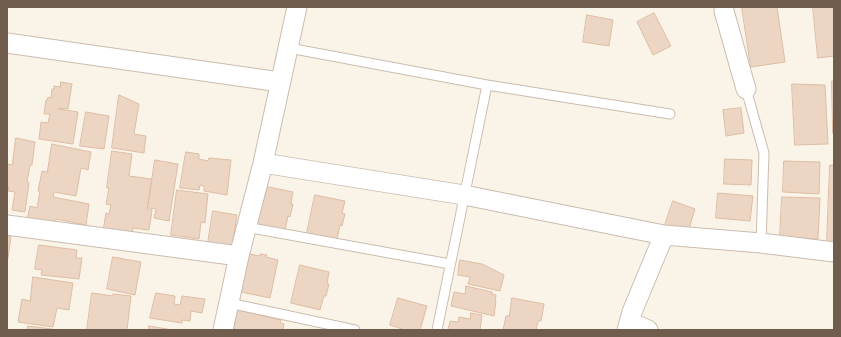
<!DOCTYPE html>
<style>
body{margin:0}
#map{position:relative;width:841px;height:337px;overflow:hidden;background:#faf4e8;font-family:Raleway,sans-serif}
canvas{display:block}
.frame{position:absolute;inset:0;border:8px solid #715d4e;pointer-events:none}
</style>
<div id="map">
<canvas width="841" height="337"></canvas>
<div class="frame"></div>
</div>
<script>
const g = document.querySelector('canvas').getContext('2d');
g.lineJoin = 'round';
function fill(path, color) { g.fillStyle = color; g.fill(path, 'evenodd'); }
function trace(path, color, width, dash) { g.strokeStyle = color; g.lineWidth = width; g.lineCap = dash ? 'butt' : 'round'; g.setLineDash(dash || []); g.stroke(path); }
const building = new Path2D(`
 M 742,7 L 777,7 L 785,62 L 751,67 Z
 M 813,7 L 834,7 L 834,56 L 818,58 Z
 M 654,13 L 671,46 L 653,55 L 637,22 Z
 M 587,15 L 613,20 L 609,46 L 583,42 Z
 M 832,81 L 834,81 L 834,133 L 833,133 Z
 M 61,82 L 72,84 L 68,109 L 58,108 L 58,109 L 78,112 L 73,144 L 39,139 L 41,122 L 48,123 L 50,114 L 44,114 L 46,100 L 47,100 L 48,97 L 51,98 L 52,89 L 54,89 L 54,86 L 60,87 Z
 M 792,84 L 825,85 L 828,144 L 795,145 Z
 M 119,95 L 139,104 L 134,134 L 146,136 L 144,153 L 112,148 Z
 M 741,108 L 744,133 L 726,136 L 723,110 Z
 M 86,112 L 109,116 L 104,149 L 80,146 Z
 M 16,138 L 35,142 L 32,165 L 30,165 L 27,182 L 29,183 L 25,212 L 12,210 L 15,192 L 8,191 L 9,187 L 7,187 L 7,164 L 12,165 Z
 M 52,144 L 91,152 L 88,170 L 81,168 L 76,196 L 54,192 L 53,197 L 89,204 L 86,225 L 56,219 L 55,226 L 27,220 L 30,206 L 37,208 L 40,191 L 38,191 L 42,171 L 47,172 Z
 M 112,151 L 132,154 L 129,176 L 152,179 L 147,210 L 152,210 L 149,230 L 133,228 L 132,235 L 103,231 L 106,213 L 109,214 L 111,205 L 106,204 L 109,188 L 107,188 Z
 M 186,152 L 199,154 L 199,159 L 208,161 L 209,158 L 231,160 L 227,195 L 204,191 L 204,186 L 200,185 L 199,190 L 180,188 Z
 M 725,159 L 752,160 L 751,185 L 724,184 Z
 M 155,160 L 178,164 L 169,221 L 154,218 L 156,209 L 148,208 Z
 M 784,161 L 820,162 L 819,194 L 783,192 Z
 M 830,165 L 834,165 L 834,242 L 827,242 Z
 M 264,186 L 293,192 L 291,204 L 293,204 L 290,217 L 288,216 L 285,230 L 256,224 Z
 M 177,190 L 208,194 L 205,223 L 201,222 L 199,239 L 171,235 Z
 M 718,193 L 753,196 L 750,221 L 716,218 Z
 M 315,195 L 345,201 L 342,213 L 345,214 L 342,226 L 340,225 L 337,240 L 307,233 Z
 M 782,197 L 820,198 L 818,239 L 780,237 Z
 M 673,201 L 695,209 L 688,232 L 665,225 Z
 M 213,211 L 237,215 L 232,247 L 208,243 Z
 M 7,236 L 11,237 L 7,264 Z
 M 39,245 L 77,250 L 76,258 L 82,258 L 79,279 L 41,275 L 42,270 L 35,269 Z
 M 249,254 L 260,256 L 260,254 L 267,255 L 266,257 L 278,260 L 270,298 L 241,292 Z
 M 113,257 L 141,262 L 135,295 L 107,289 Z
 M 460,260 L 482,264 L 504,275 L 500,291 L 468,284 L 470,277 L 458,275 Z
 M 300,265 L 329,272 L 327,284 L 329,284 L 326,296 L 324,296 L 320,310 L 291,303 Z
 M 33,277 L 73,283 L 69,310 L 57,308 L 53,327 L 18,322 L 22,299 L 30,301 Z
 M 466,286 L 492,292 L 492,294 L 496,295 L 495,301 L 496,301 L 494,316 L 451,306 L 454,292 L 465,294 Z
 M 92,293 L 113,296 L 113,294 L 131,296 L 127,330 L 87,330 Z
 M 156,293 L 175,296 L 174,304 L 180,305 L 182,296 L 205,299 L 202,313 L 191,311 L 190,321 L 182,320 L 182,323 L 150,318 Z
 M 398,298 L 427,306 L 420,330 L 402,330 L 402,329 L 390,325 Z
 M 512,298 L 544,304 L 541,321 L 538,321 L 536,330 L 503,330 L 506,316 L 509,316 Z
 M 238,310 L 281,320 L 280,323 L 284,324 L 283,330 L 234,330 Z
 M 471,313 L 482,315 L 480,330 L 448,330 L 450,321 L 458,322 L 459,317 L 470,319 Z
 M 28,326 L 59,330 L 27,330 Z
 M 149,326 L 173,330 L 149,330 Z`);
const lane = new Path2D(`
 M 289,48 L 487,85 L 670,114
 M 746,89 L 764,153 L 761,243
 M 246,227 L 450,264
 M 229,303 L 355,330
 M 437,330 L 487,85`);
const street = new Path2D(`
 M 724,7 L 724,11 L 746,89
 M 7,43 L 280,82
 M 263,163 L 464,195 L 664,235 L 761,243 L 834,252
 M 7,225 L 239,256
 M 630,322 L 648,330
 M 223,330 L 239,256 L 263,163 L 297,7
 M 627,330 L 632,312 L 664,235`);
fill(building, '#ecd5c2');
trace(building, '#ddbda4', 1);
trace(lane, '#cbbcaf', 11);
trace(street, '#cbbcaf', 21);
trace(lane, '#fff', 9);
trace(street, '#fff', 19);
</script>
